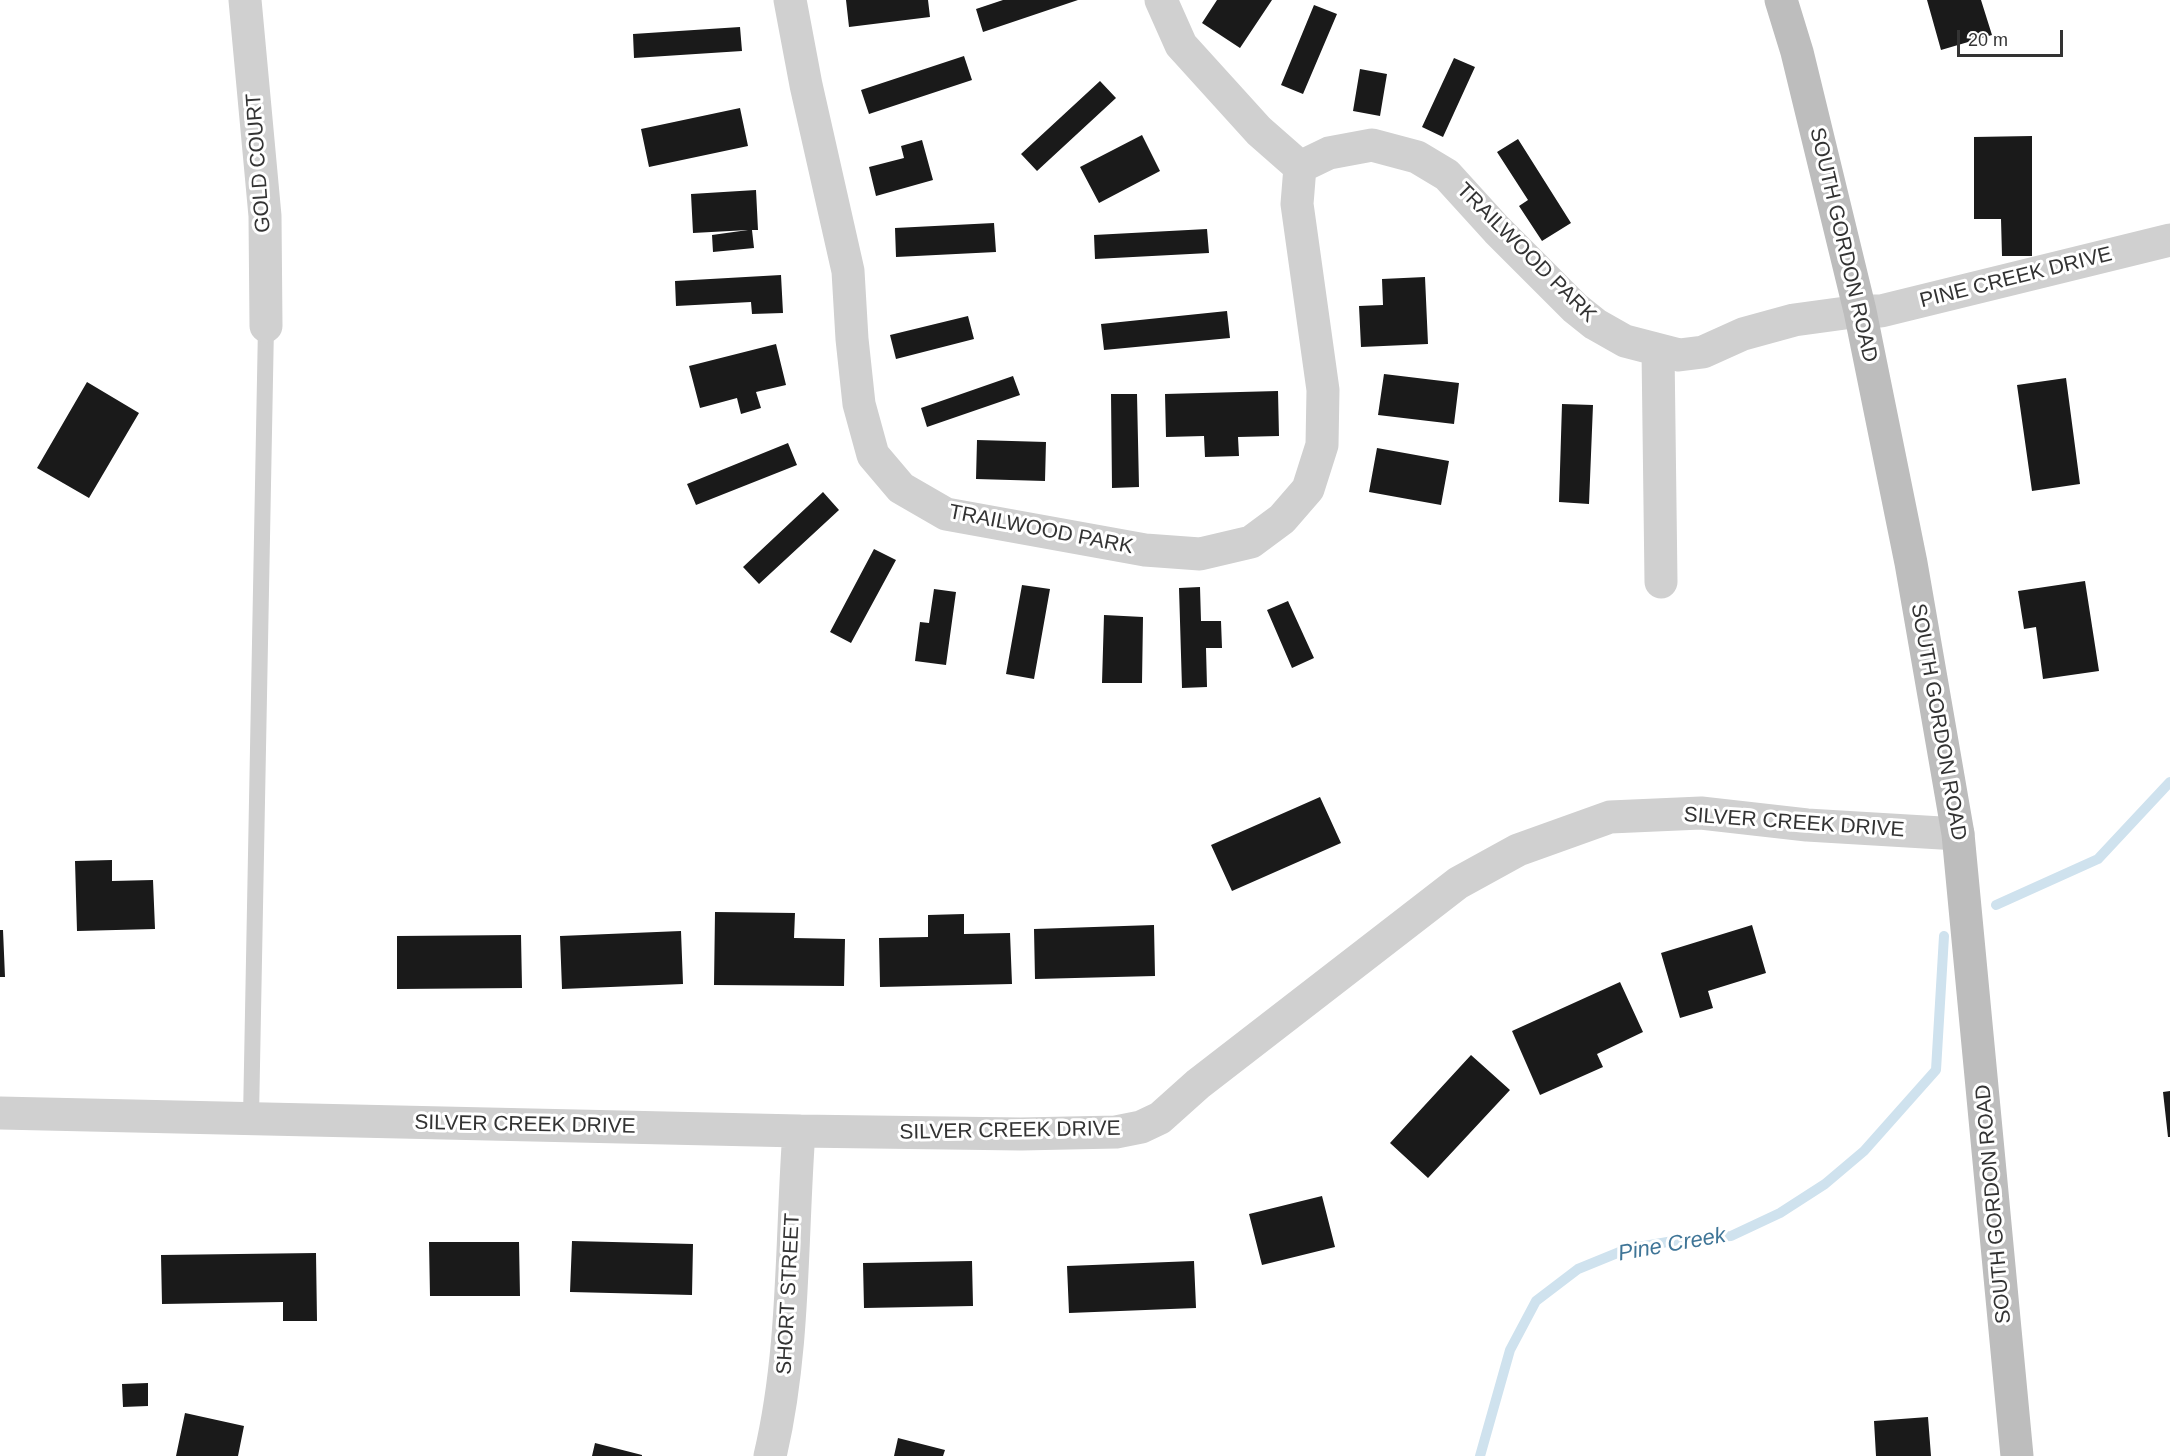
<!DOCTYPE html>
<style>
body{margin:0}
#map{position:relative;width:2170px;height:1456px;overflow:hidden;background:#fff;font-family:Helvetica,sans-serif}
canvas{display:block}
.scale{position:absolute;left:1957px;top:30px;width:106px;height:27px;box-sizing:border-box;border:3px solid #333;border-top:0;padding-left:8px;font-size:18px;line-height:21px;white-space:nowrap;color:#333;-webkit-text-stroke:4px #fff;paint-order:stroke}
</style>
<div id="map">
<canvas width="2170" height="1456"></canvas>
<div class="scale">20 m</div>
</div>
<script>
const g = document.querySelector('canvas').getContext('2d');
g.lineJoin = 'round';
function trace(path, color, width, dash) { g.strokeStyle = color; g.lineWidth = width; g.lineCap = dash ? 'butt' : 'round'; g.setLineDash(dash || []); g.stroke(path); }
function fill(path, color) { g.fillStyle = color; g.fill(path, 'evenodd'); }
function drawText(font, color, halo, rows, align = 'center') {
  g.font = font + ' Helvetica,sans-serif'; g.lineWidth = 6; g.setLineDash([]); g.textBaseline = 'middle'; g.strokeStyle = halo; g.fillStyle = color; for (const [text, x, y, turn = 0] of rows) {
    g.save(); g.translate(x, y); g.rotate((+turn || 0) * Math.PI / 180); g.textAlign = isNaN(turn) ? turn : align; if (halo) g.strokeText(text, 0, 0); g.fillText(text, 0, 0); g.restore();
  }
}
const stream = new Path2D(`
 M 1996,905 L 2098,859 L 2170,782
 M 1480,1456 L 1510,1350 L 1536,1301 L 1578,1269 L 1627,1249 L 1679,1240 L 1731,1236 L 1780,1213 L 1825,1184 L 1864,1151 L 1936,1070 L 1944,936`);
const building = new Path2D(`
 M 846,0 L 928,0 L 930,17 L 849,27 Z
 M 1003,0 L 1078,0 L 983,32 L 976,9 Z
 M 1217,0 L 1272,0 L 1240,48 L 1202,23 Z
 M 1927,0 L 1981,0 L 1992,35 L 1941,50 Z
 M 1314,5 L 1337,14 L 1303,94 L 1281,85 Z
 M 740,27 L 742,51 L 634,58 L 633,34 Z
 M 964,56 L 972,80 L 869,114 L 861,90 Z
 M 1454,58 L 1475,67 L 1443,137 L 1422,127 Z
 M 1360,69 L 1387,74 L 1380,116 L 1353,111 Z
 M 1100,81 L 1116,98 L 1037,171 L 1021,154 Z
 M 740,108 L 748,146 L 649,167 L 641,129 Z
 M 1142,135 L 1160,171 L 1099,203 L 1080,167 Z
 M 2032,136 L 2032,256 L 2002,256 L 2001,219 L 1974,219 L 1974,137 Z
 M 1518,139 L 1571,223 L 1542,241 L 1519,206 L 1528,200 L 1497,152 Z
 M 922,140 L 933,180 L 876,196 L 869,167 L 904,158 L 901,146 Z
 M 756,190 L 758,230 L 752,230 L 754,248 L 713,252 L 712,235 L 748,230 L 693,233 L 691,194 Z
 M 994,223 L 996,252 L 896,257 L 895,228 Z
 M 1207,229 L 1209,253 L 1095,259 L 1094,235 Z
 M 781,275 L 783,313 L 752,314 L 751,302 L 676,306 L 675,281 Z
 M 1425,277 L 1428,344 L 1361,347 L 1359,306 L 1383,305 L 1382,279 Z
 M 1227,311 L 1230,338 L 1104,350 L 1101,324 Z
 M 968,316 L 974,339 L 896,359 L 890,335 Z
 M 776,344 L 786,385 L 756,392 L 761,408 L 741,414 L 737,398 L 700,408 L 689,366 Z
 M 1384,374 L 1459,383 L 1454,424 L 1378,415 Z
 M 1013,376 L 1020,395 L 927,427 L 921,408 Z
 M 2066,378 L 2080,484 L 2032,491 L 2017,385 Z
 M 87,382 L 139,413 L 89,498 L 37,468 Z
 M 1278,391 L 1279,436 L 1238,437 L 1239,456 L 1205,457 L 1204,436 L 1166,437 L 1165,394 Z
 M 1111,394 L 1137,394 L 1139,487 L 1112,488 Z
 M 1562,404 L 1593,405 L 1589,504 L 1559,502 Z
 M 977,440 L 1046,442 L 1045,481 L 976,479 Z
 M 788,443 L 797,465 L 696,505 L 687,484 Z
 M 1377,448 L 1449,461 L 1441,505 L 1369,492 Z
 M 823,492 L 839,510 L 759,584 L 743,567 Z
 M 874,549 L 896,560 L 851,643 L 830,632 Z
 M 2085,581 L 2099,671 L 2043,679 L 2036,627 L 2024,629 L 2018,591 Z
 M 1022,585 L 1050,589 L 1034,679 L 1006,674 Z
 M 1200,587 L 1201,621 L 1221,621 L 1222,648 L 1206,648 L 1207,687 L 1182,688 L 1179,588 Z
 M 934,589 L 956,592 L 946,665 L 915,661 L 920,622 L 929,623 Z
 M 1288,601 L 1314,658 L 1292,668 L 1267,610 Z
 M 1104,615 L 1143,617 L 1142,683 L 1102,683 Z
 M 1320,797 L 1341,843 L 1232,891 L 1211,845 Z
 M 112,860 L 112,881 L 153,880 L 155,929 L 77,931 L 75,861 Z
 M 715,912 L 795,913 L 794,938 L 845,939 L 844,986 L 714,985 Z
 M 964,914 L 964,934 L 1010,933 L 1012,984 L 880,987 L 879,938 L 928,937 L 928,915 Z
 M 1154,925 L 1155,976 L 1035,979 L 1034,929 Z
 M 1752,925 L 1766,973 L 1708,991 L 1713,1008 L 1680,1018 L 1661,953 Z
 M 0,930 L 3,930 L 5,977 L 0,977 Z
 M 681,931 L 683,984 L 562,989 L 560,936 Z
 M 521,935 L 522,988 L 397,989 L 397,936 Z
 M 1620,982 L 1643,1032 L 1597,1054 L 1603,1067 L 1540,1095 L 1512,1031 Z
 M 1471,1055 L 1510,1090 L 1428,1178 L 1390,1143 Z
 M 2170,1091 L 2170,1137 L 2168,1137 L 2163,1092 Z
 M 1322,1196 L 1335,1247 L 1262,1265 L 1249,1214 Z
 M 572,1241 L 693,1244 L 692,1295 L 570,1292 Z
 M 429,1242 L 519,1242 L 520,1296 L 430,1296 Z
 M 316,1253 L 317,1321 L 283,1321 L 283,1302 L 162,1304 L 161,1255 Z
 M 972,1261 L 973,1306 L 864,1308 L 863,1263 Z
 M 1194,1261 L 1196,1308 L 1069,1313 L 1067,1266 Z
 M 148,1383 L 148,1406 L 123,1407 L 122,1384 Z
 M 185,1413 L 244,1426 L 238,1456 L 176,1456 Z
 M 1928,1417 L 1931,1456 L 1876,1456 L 1874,1421 Z
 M 898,1438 L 945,1450 L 943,1456 L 894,1456 Z
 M 595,1443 L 642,1455 L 642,1456 L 592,1456 Z`);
const lane = new Path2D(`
 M 251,1118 L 266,326`);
const street = new Path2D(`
 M 245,0 L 265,216 L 266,326
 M 790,0 L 806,85 L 848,271 L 852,339 L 859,404 L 873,455 L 901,488 L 946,514 L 1145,550 L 1200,554 L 1251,542 L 1282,519 L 1308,489 L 1322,445 L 1323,390 L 1297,204 L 1300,167
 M 1161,0 L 1181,45 L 1259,131 L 1300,167
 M 1300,167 L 1329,153 L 1372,145 L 1417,157 L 1447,175 L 1497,230 L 1575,308 L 1595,324 L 1625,341 L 1679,355 L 1703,352 L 1743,334 L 1794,320 L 1860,311 L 1881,311 L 2170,240
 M 1658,350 L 1661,582
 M 0,1113 L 799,1131 L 1021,1134 L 1116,1132 L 1141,1127 L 1160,1118 L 1198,1084 L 1458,883 L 1518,850 L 1610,817 L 1701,813 L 1807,825 L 1958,834
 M 770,1456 C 795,1350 791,1240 799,1131`);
const secondary = new Path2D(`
 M 1781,0 L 1797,52 L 1860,311 L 1911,563 L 1958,834 L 2017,1456`);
const streetNames = [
 ["GOLD COURT",259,163,-94],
 ["SOUTH GORDON ROAD",1843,245,77],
 ["TRAILWOOD PARK",1526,253,45],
 ["PINE CREEK DRIVE",2016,278,-14],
 ["TRAILWOOD PARK",1041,530,11],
 ["SOUTH GORDON ROAD",1938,722,80],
 ["SILVER CREEK DRIVE",1794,823,4],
 ["SILVER CREEK DRIVE",525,1125,1],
 ["SILVER CREEK DRIVE",1010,1131,-1],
 ["SOUTH GORDON ROAD",1994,1204,-95],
 ["SHORT STREET",789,1294,-87]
];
const waterNames = [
 ["Pine Creek",1672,1245,-10]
];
trace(stream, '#cfe2ee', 10);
fill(building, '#1a1a1a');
trace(lane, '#d0d0d0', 16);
trace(street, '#d0d0d0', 33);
trace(secondary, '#bdbdbd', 33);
drawText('21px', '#333', '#fff', streetNames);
drawText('italic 22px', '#3f7597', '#fff', waterNames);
</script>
